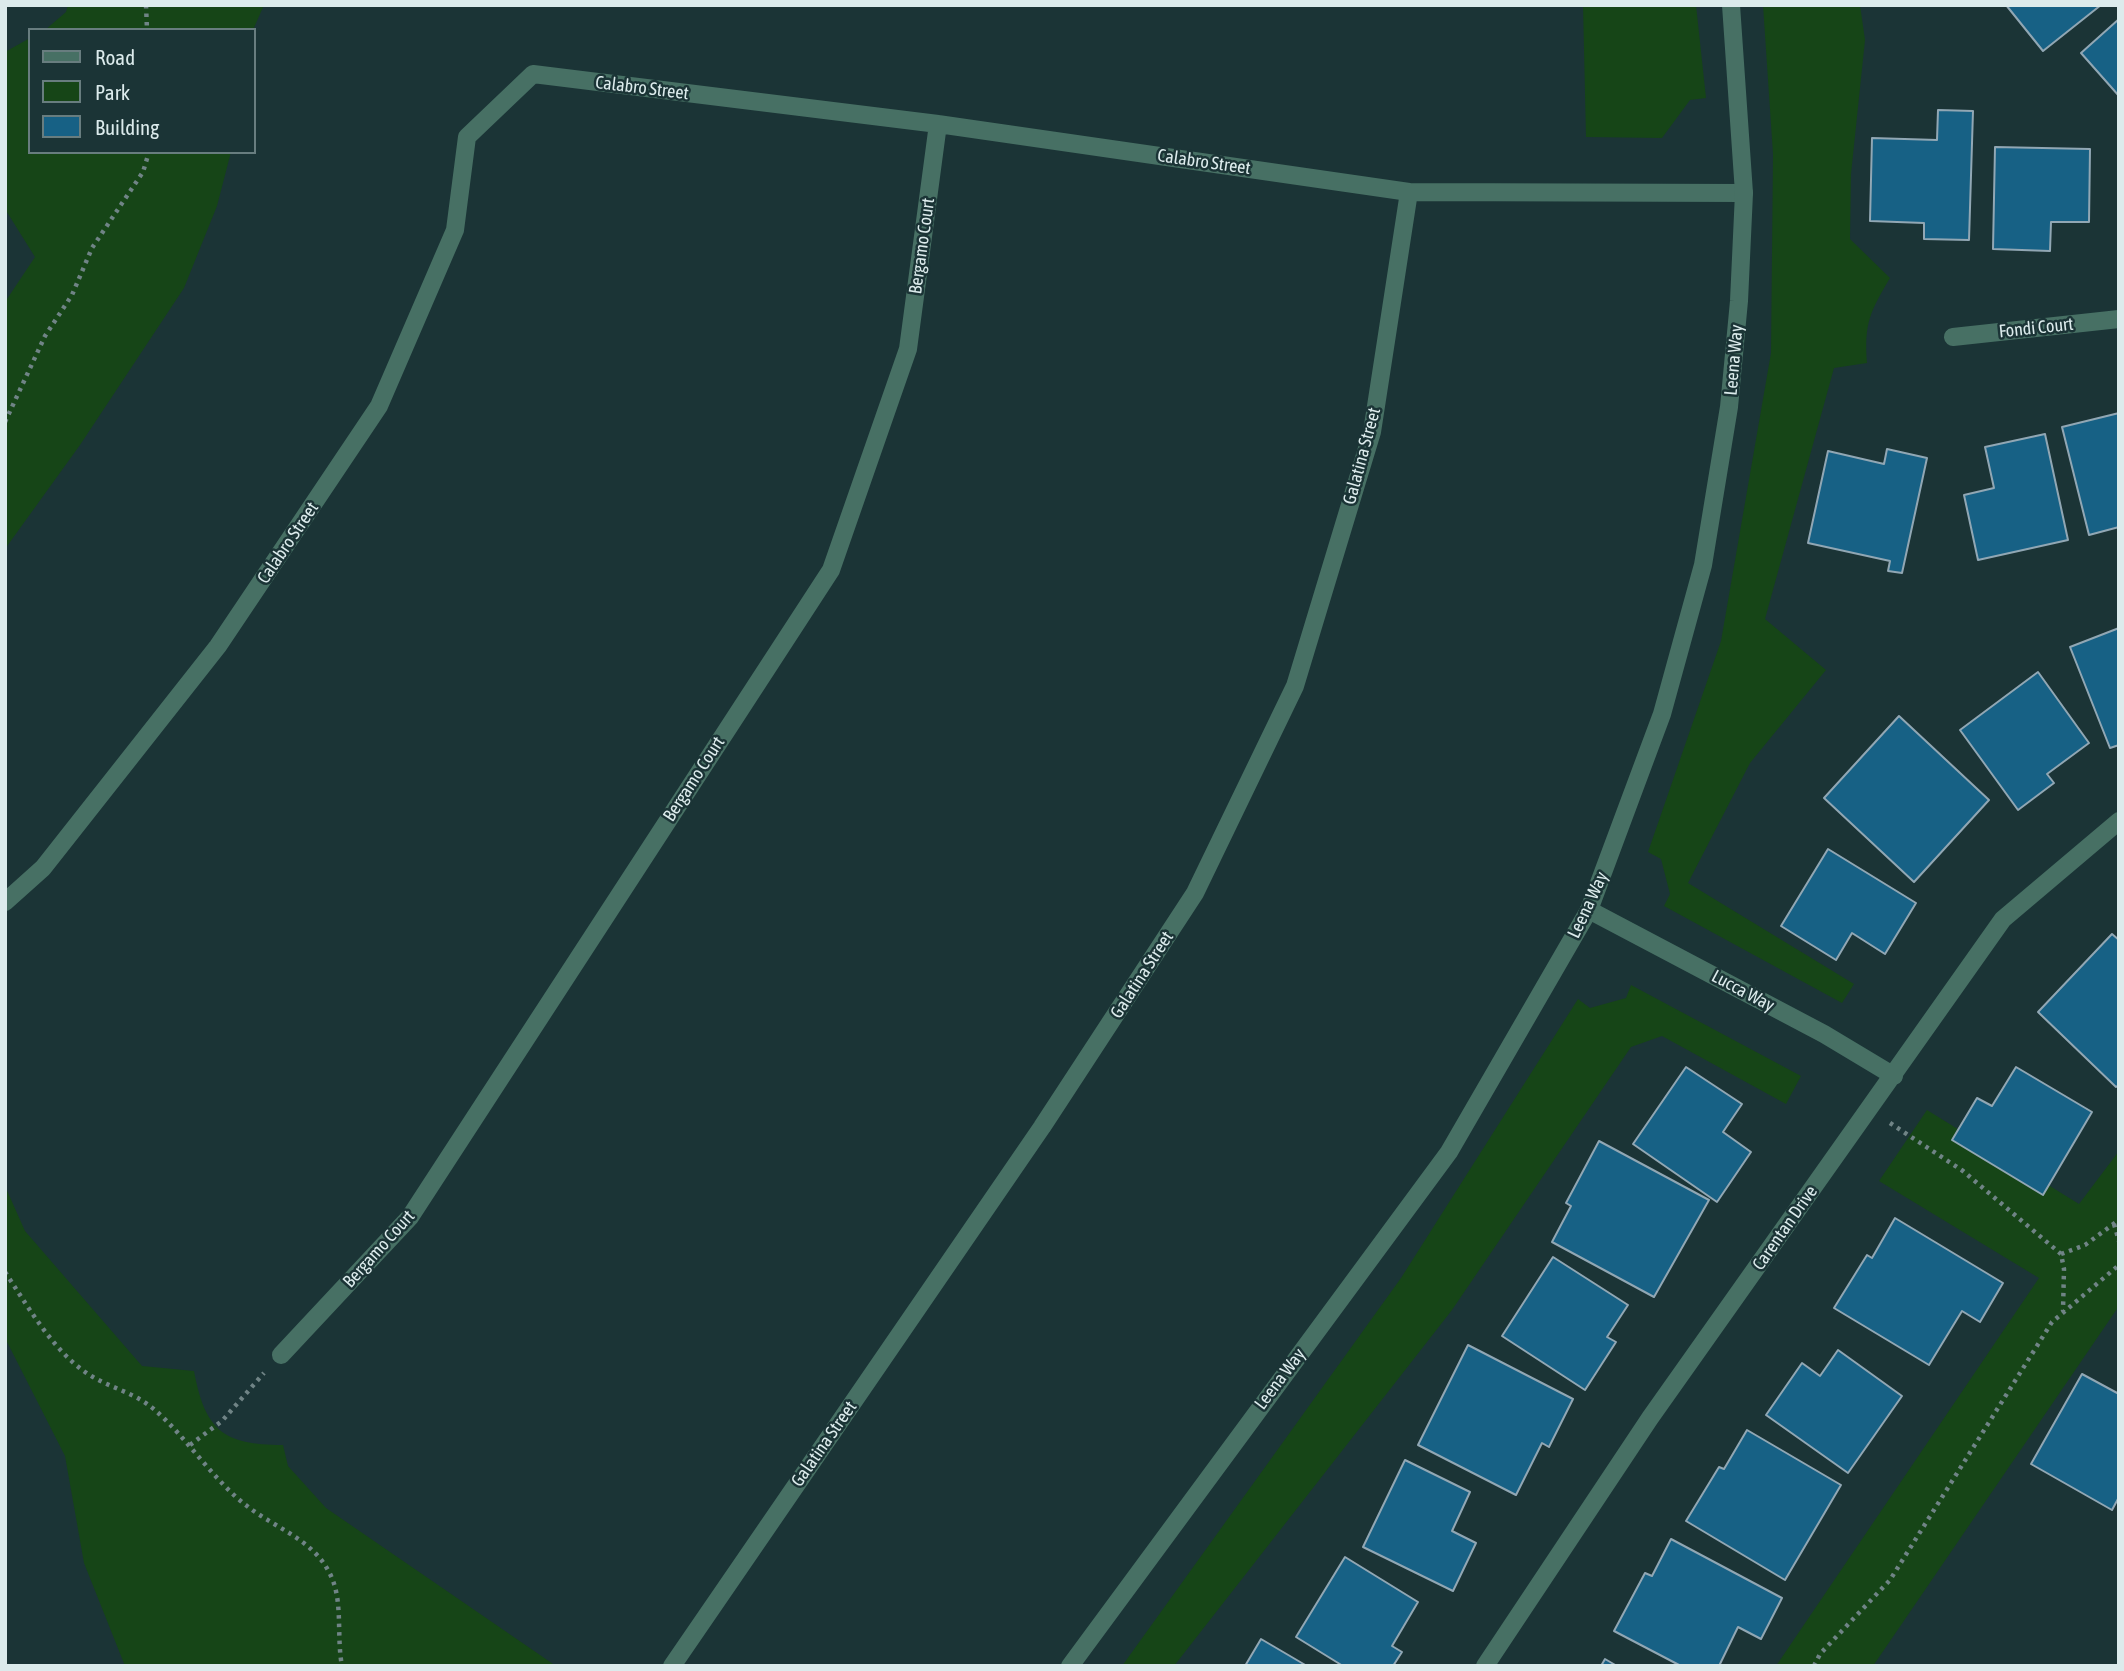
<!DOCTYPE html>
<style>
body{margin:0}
#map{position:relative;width:2124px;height:1671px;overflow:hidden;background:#1b3436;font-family:"Asap Condensed",sans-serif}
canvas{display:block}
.frame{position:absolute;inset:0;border:7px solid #dcebec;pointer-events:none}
.legend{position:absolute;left:28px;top:28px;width:228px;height:126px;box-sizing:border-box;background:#1b3436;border:2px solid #687d7f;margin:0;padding:9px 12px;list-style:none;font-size:21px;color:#dcebec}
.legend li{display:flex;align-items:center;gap:14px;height:35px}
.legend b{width:35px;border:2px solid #687d7f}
</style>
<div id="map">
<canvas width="2124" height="1671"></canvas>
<div class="frame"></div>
<ul class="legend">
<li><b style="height:9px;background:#477064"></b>Road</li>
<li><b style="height:19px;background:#164517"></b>Park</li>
<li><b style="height:19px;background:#176185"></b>Building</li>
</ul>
</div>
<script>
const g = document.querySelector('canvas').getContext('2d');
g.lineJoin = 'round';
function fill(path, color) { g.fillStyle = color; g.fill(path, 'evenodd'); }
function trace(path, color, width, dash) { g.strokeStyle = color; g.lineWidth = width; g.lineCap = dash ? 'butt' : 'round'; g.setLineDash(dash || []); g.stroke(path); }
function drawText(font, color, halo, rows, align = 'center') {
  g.font = font + ' "Asap Condensed",sans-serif'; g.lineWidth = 5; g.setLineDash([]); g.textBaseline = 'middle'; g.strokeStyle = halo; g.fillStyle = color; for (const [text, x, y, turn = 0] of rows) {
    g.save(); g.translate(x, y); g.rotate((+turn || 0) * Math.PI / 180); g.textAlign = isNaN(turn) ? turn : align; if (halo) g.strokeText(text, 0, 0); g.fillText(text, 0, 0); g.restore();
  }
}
const green = new Path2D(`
 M 68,5 L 264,5 L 253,30 L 45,30 L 66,12 Z
 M 1583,5 L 1696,5 L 1706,98 L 1690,100 L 1662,138 L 1586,137 Z
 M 1763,5 L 1860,5 L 1865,40 L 1851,174 L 1850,239 L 1890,278 C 1870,312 1864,323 1867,363 L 1834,368 L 1765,619 L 1826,670 L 1750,763 L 1688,883 L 1854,984 L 1842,1003 L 1664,906 L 1670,894 L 1661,859 L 1648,852 L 1721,641 L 1771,353 L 1773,154 Z
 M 30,38 L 30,152 L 231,152 L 217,206 L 184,288 L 80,445 L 5,549 L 5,302 L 35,257 L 5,209 L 5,52 Z
 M 1631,985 L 1801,1076 L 1786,1104 L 1662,1036 L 1631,1047 L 1452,1310 L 1174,1666 L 1122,1666 L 1401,1278 L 1578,999 L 1590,1008 L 1626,998 Z
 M 1927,1110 L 2079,1204 L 2119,1151 L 2119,1306 L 1873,1666 L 1776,1666 L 2039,1278 L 1879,1181 Z
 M 5,1186 L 25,1231 L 142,1366 L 194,1371 C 205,1430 223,1445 283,1445 L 288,1466 L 326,1508 L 556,1666 L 125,1666 L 84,1563 L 65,1456 L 5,1338 Z`);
const building = new Path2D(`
 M 2006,5 L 2101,5 L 2043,51 Z
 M 2119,19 L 2119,96 L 2081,53 Z
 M 1938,110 L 1973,111 L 1969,240 L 1924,239 L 1924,223 L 1870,221 L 1872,138 L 1937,140 Z
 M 1995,147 L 2090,149 L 2089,222 L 2051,222 L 2050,251 L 1993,249 Z
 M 2119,413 L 2119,527 L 2089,535 L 2062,427 Z
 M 2045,434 L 2068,540 L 1978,560 L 1964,495 L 1994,488 L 1985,447 Z
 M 1887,449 L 1927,458 L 1902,573 L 1888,571 L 1890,561 L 1808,543 L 1828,451 L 1884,464 Z
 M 2119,628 L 2119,745 L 2110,748 L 2070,647 Z
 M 2038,672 L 2089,743 L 2047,774 L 2054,783 L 2018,810 L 1960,730 Z
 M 1899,716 L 1989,800 L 1914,882 L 1824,798 Z
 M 1828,849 L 1916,903 L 1885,954 L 1852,933 L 1836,960 L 1781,926 Z
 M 2112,934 L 2119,940 L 2119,1085 L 2116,1087 L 2038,1012 Z
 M 1686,1067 L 1742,1104 L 1723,1132 L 1751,1152 L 1717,1202 L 1633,1144 Z
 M 2016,1067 L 2092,1112 L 2043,1195 L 1952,1140 L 1977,1098 L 1992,1106 Z
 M 1599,1141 L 1709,1200 L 1654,1297 L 1552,1242 L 1571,1206 L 1566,1203 Z
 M 1895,1218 L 2003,1283 L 1980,1322 L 1962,1311 L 1929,1365 L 1834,1308 L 1867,1255 L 1872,1258 Z
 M 1553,1257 L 1628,1305 L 1607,1337 L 1616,1342 L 1585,1390 L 1502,1336 Z
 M 1468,1345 L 1573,1399 L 1549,1447 L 1542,1443 L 1516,1495 L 1418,1445 Z
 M 1838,1350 L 1902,1396 L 1848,1473 L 1766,1415 L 1802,1363 L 1820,1376 Z
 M 2082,1374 L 2119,1394 L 2119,1497 L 2112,1510 L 2031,1464 Z
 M 1747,1430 L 1841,1485 L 1785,1580 L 1686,1521 L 1719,1467 L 1724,1469 Z
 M 1405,1460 L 1470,1492 L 1452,1531 L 1476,1543 L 1453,1591 L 1363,1547 Z
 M 1671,1539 L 1782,1598 L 1761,1639 L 1738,1627 L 1719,1666 L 1681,1666 L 1614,1631 L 1645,1573 L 1652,1576 Z
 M 1345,1557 L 1418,1602 L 1392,1646 L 1402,1652 L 1393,1666 L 1343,1666 L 1296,1637 Z
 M 1261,1639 L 1307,1666 L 1245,1666 Z
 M 1605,1659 L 1617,1666 L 1601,1666 Z`);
const path = new Path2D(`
 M 146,5 L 147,30
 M 5,422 L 45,336 L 72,295 L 92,248 L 143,172 L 149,152
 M 1890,1123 L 1963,1171 L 2061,1254 L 2064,1269 L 2063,1311
 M 2114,1224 L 2119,1241
 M 2061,1254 L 2085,1245 L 2119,1220
 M 5,1272 C 27,1305 52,1349 85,1372 C 108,1388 133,1391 155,1410 C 187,1438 214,1481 247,1506 C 275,1528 312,1539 329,1572 C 344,1599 336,1635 342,1666
 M 190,1445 L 222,1421 L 264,1373
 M 1814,1666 L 1820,1654 L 1890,1580 L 2052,1322 L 2119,1265`);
const minor = new Path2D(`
 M 1953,337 L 2119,319
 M 5,902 L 43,868 L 218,646 L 379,406 L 455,230 L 467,137 L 533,74 L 938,124 L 1409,192 L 1744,193
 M 1589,910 L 1824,1034 L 1894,1076
 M 281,1355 L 410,1217 L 831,570 L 908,349 L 938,124
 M 672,1666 L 1042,1127 L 1195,893 L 1295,686 L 1372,432 L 1409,192
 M 1485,1666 L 1650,1418 L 2003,919 L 2119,821`);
const tertiary = new Path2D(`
 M 1070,1666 L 1449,1152 L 1589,910 L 1662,714 L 1703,565 L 1729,407 L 1739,301 L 1744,193 L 1731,5`);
const streetNames = [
 ["Calabro Street",642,88,7],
 ["Calabro Street",1204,162,8],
 ["Bergamo Court",922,246,-82],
 ["Fondi Court",2036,328,-6],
 ["Leena Way",1734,360,-85],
 ["Galatina Street",1362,456,-75],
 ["Calabro Street",288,543,-56],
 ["Bergamo Court",694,779,-57],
 ["Leena Way",1588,905,-65],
 ["Galatina Street",1142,975,-57],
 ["Lucca Way",1743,991,28],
 ["Carentan Drive",1785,1228,-55],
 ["Bergamo Court",379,1249,-48],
 ["Leena Way",1280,1379,-53],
 ["Galatina Street",824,1444,-55]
];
fill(green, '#164517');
fill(building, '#176185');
trace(building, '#91a7b4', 2);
trace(path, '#708486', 4.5, [3.5, 5]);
trace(minor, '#477064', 18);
trace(tertiary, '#477064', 18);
drawText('18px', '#dcebec', '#1b3436', streetNames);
</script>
